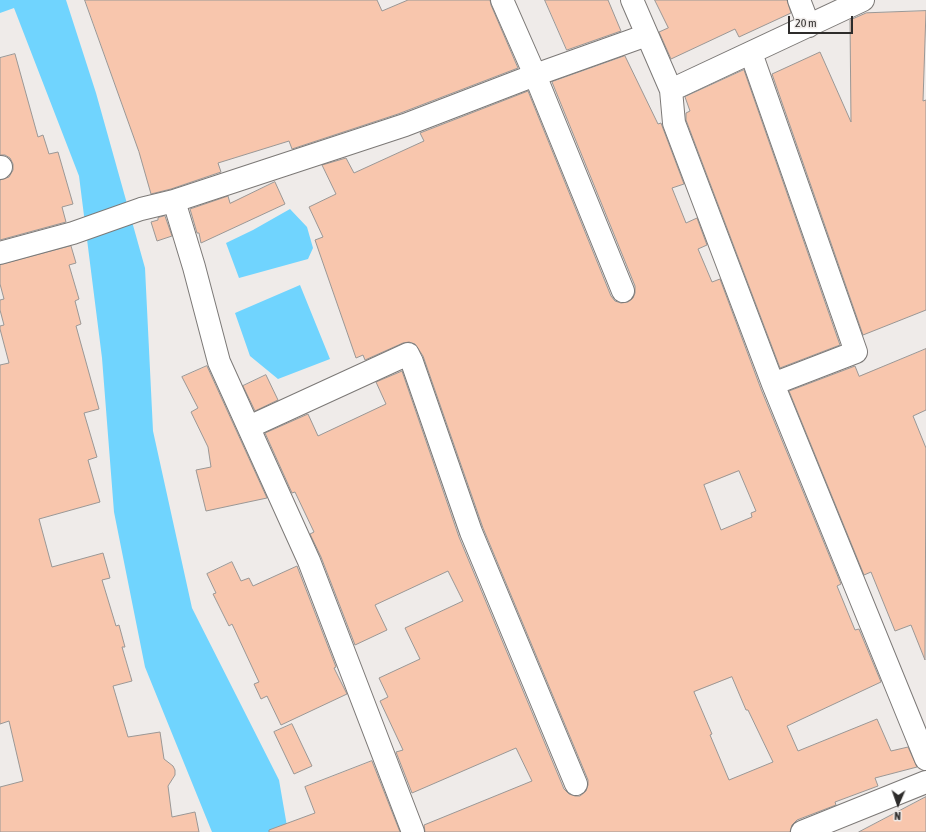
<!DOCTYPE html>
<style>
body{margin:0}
#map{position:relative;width:926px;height:832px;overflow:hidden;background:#efebe9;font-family:"Asap Condensed",sans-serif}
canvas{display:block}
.north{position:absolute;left:878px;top:784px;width:40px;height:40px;-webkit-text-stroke:3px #efebe9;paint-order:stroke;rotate:182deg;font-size:11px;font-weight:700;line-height:16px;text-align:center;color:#2e2c2b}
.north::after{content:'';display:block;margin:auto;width:14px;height:18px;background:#2e2c2b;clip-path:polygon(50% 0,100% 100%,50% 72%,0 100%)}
.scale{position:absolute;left:788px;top:16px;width:65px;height:18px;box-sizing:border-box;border:2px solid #2e2c2b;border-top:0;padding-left:5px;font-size:12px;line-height:14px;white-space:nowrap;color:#2e2c2b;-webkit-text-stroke:3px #efebe9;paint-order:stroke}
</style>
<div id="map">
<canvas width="926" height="832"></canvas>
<div class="north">N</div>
<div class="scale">20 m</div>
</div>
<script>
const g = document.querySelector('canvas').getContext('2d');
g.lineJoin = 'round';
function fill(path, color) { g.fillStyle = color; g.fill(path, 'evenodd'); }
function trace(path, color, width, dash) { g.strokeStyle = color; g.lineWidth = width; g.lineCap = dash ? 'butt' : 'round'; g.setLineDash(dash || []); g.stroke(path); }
const water = new Path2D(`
 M 0,0 L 66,0 L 96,93 L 145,268 L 153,431 L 192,608 L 279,780 L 288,832 L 212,832 L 145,667 L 114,512 L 102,358 L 79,176 L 14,8 L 0,13 Z
 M 290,209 L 307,227 L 313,248 L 308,259 L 239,278 L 226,243 L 253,230 Z
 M 300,285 L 330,359 L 278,379 L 250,356 L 235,313 Z`);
const building = new Path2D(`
 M 85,0 L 377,0 L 382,11 L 408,0 L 490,0 L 491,5 L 518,68 L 398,114 L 292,149 L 289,141 L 218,163 L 221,172 L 171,189 L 151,194 L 139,152 Z
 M 545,0 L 608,0 L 621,31 L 567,50 Z
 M 655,0 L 787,0 L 791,13 L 739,37 L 735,29 L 671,59 L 659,32 L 668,28 Z
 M 926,11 L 923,101 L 926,100 L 926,310 L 863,335 L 772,74 L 820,52 L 851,122 L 850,20 L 866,13 Z
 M 15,54 L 38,137 L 43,135 L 49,154 L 58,152 L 73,204 L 62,207 L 66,222 L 0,240 L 0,180 L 9,177 L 13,170 L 13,164 L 10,158 L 5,155 L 0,155 L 0,58 Z
 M 625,56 L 658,124 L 661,123 L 684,184 L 672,188 L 686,223 L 697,218 L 707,245 L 698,249 L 712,282 L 720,279 L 761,389 L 841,584 L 837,586 L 855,630 L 859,629 L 881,682 L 787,726 L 798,751 L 877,719 L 891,751 L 908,747 L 917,767 L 875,778 L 878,786 L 835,802 L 836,805 L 797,820 L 792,825 L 790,832 L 425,832 L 424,825 L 532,781 L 516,748 L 412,793 L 396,752 L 403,750 L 380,701 L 388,697 L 379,678 L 420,659 L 405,628 L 463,601 L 448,571 L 375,605 L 387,630 L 355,645 L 321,557 L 310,534 L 314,532 L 295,492 L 292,493 L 265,433 L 308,414 L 318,436 L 386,404 L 376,382 L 402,371 L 459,537 L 564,789 L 569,794 L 575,796 L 580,796 L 586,791 L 588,785 L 588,780 L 483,528 L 423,356 L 415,344 L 409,342 L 403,343 L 365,360 L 363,355 L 356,358 L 315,240 L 323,237 L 309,207 L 336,194 L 322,165 L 346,158 L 354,173 L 424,141 L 420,133 L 528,91 L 611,296 L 615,301 L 621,303 L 628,302 L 633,298 L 635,293 L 635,286 L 552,82 ZM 739,471 L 756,511 L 751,513 L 752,517 L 721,530 L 704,485 ZM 732,677 L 746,710 L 748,710 L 773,762 L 729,780 L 710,735 L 712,734 L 694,692 Z
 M 744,70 L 840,345 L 780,368 L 686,120 L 686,113 L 690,111 L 685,97 Z
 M 275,182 L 285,204 L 201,243 L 199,233 L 197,233 L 190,209 L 228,196 L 230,203 Z
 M 165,216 L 172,236 L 157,241 L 151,222 L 158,220 L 158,218 Z
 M 71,246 L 76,263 L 69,265 L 79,299 L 75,301 L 81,324 L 76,326 L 99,409 L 84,413 L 97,457 L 88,460 L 100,502 L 39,519 L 52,567 L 103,553 L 110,578 L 102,580 L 116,626 L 119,625 L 125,647 L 122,647 L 132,681 L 113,686 L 128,737 L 160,732 L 164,759 L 173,766 L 175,770 L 175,775 L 168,786 L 172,817 L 195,812 L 199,832 L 0,832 L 0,787 L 23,781 L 9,721 L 0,724 L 0,365 L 9,363 L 0,329 L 0,326 L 4,325 L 0,310 L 0,300 L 4,299 L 0,284 L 0,265 Z
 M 926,349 L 926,410 L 913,416 L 926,448 L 925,660 L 911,625 L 895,631 L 871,572 L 864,575 L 789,391 L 855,366 L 859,376 Z
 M 207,366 L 267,498 L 206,511 L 196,470 L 211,467 L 208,447 L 191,412 L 198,408 L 182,377 Z
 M 266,375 L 278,400 L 255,411 L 243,386 Z
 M 232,562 L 241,581 L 249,578 L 253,586 L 297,566 L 336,667 L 334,668 L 347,694 L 281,725 L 267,696 L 261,699 L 254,684 L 259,682 L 232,624 L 229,626 L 213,594 L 216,593 L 207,574 Z
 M 292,724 L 312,766 L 294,774 L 274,732 Z
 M 372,761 L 400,832 L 269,832 L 269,830 L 315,813 L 305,787 Z
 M 926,797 L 926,832 L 859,832 Z`);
const minor = new Path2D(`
 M 502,0 L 535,75 L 623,291
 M 632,0 L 671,90 L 674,123 L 773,384 L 926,759
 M 799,0 L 809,26
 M 751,53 L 856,352 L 773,384
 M 671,90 L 863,0
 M 0,168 L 1,167
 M 174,201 L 194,267 L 219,362 L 309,561 L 413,832
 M 0,253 L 73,233 L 141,209 L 174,201 L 405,125 L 535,75 L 647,35
 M 249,427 L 408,354 L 412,362 L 471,532 L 576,784
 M 802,832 L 926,782`);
fill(water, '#70d4fe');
fill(building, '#f8c6ad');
trace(building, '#9a9795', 1);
trace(minor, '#7c7977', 24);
trace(minor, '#fff', 22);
</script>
